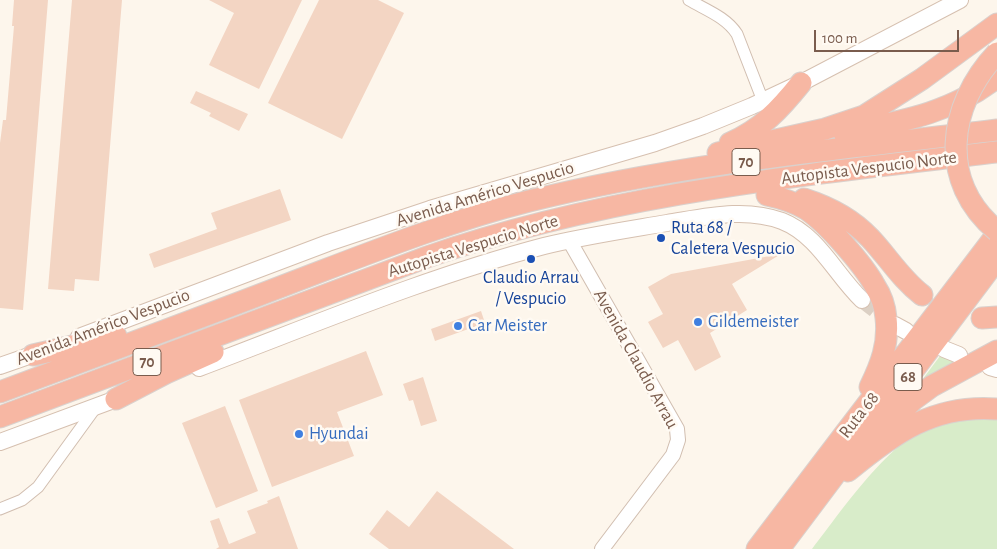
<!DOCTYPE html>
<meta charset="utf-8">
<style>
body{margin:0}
#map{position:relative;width:997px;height:549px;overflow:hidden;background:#fdf6ec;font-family:"Alegreya Sans",sans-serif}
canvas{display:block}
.scale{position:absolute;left:814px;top:30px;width:145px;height:22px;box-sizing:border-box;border:2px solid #7a5c4d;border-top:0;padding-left:6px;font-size:15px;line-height:18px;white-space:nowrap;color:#7a5c4d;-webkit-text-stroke:4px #fffaf3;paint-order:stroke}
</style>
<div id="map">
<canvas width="997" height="549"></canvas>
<div class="scale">100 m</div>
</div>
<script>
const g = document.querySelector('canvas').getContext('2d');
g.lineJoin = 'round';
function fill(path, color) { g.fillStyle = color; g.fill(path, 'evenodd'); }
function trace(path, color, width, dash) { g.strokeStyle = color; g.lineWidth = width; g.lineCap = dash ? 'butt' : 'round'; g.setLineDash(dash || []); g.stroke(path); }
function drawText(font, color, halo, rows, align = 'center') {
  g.font = font + ' "Alegreya Sans",sans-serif'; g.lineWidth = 5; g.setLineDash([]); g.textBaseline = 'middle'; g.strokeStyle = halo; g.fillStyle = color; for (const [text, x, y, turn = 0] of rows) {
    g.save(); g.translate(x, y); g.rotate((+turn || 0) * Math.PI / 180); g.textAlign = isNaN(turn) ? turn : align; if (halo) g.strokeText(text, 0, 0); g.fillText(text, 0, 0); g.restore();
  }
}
const green = new Path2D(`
 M 940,356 L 959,364 L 910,396 Z
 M 997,413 L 997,549 L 812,549 C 844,508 890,438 940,421 C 954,416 982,415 997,413 Z`);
const building = new Path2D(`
 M 14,0 L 48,0 L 23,310 L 0,308 L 0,143 L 3,120 L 6,120 L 14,26 L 12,26 Z
 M 72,0 L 122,0 L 99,281 L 75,279 L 74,291 L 48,289 Z
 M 209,0 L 302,0 L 259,89 L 209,65 L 234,13 Z
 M 319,0 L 378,0 L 404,13 L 342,139 L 268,103 Z
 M 196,91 L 248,114 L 239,131 L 209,116 L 211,113 L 190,103 Z
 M 280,189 L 291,220 L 154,268 L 149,254 L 217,229 L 211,213 Z
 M 781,254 L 732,284 L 747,310 L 710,333 L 721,357 L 695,371 L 678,340 L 663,348 L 648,322 L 663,314 L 648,287 L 671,274 Z
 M 481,311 L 485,323 L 435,341 L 431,329 Z
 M 366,351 L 383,395 L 337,412 L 354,456 L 272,487 L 239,400 Z
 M 423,377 L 437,421 L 421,426 L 413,400 L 409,401 L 403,384 Z
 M 225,406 L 258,491 L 216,508 L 182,423 Z
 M 437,491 L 514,549 L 389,549 L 369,534 L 387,510 L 409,527 Z
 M 279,496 L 298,549 L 216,549 L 219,547 L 210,521 L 219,518 L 229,544 L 256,533 L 247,511 L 268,503 L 267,501 Z`);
const secondaryTunnel = new Path2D(`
 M 862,300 L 892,323`);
const minor = new Path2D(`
 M 689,0 C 706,10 726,17 737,34 L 763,101
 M 0,509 L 22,500 L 38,487 L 96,407`);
const tertiary = new Path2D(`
 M 569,240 L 677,429 L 678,440 L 673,455 L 602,549`);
const secondary = new Path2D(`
 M 895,325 L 906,331
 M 79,337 L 328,243 L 430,209 L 655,143 L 703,126 L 752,106 L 801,83 L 960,0
 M 944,349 L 959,355
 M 0,366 L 43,351
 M 990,367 L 997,369
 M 199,368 C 313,325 426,277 544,246 C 585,236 626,230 667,223 C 705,217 745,207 782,221 C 818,235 835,274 862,300
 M 0,442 L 127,395`);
const motorway = new Path2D(`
 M 844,133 C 899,122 953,113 997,77
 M 730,143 C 762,129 780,109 801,83
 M 718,153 L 825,129 L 864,116 L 922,79 L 997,24
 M 767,195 C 781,198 794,202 806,209 C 827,223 863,264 875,286 C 881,295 885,307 886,318 C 889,344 881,364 870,387
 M 804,199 C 829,207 852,219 870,238 C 888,257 901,279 922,295
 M 982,318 L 997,317
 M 33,355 L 116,336
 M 0,392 C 96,356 192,321 288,284 C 367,254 446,222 529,201 C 682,163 841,149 997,130
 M 116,399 L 166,373 L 213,352
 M 0,417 L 427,257 C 611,193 805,175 997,152
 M 878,435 L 913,400 L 932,386 L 997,351
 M 848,471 C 894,433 934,404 997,409
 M 757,549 L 997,234
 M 779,549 L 997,259`);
const motorwayBridge = new Path2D(`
 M 997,53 C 947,106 938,182 997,231`);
const markers = [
 [661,238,5,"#1a4fb4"],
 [531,259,5,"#1a4fb4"],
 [698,322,5,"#3f7fe0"],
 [458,326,5,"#3f7fe0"],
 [299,434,5,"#3f7fe0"]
];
const shields = [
 [746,162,28],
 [147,362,28],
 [908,377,28]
];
const shieldNames = [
 ["70",746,162],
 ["70",147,362],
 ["68",908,377]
];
const streetNames = [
 ["Autopista Vespucio Norte",869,168,-7],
 ["Avenida Américo Vespucio",485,194,-17],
 ["Autopista Vespucio Norte",473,246,-17],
 ["Avenida Américo Vespucio",103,327,-21],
 ["Avenida Claudio Arrau",636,359,61],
 ["Ruta 68",859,415,-52]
];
const transitNames = [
 ["Ruta 68 /",671,228],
 ["Caletera Vespucio",671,249],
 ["Claudio Arrau",531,278,"center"],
 ["/ Vespucio",531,299,"center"]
];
const shopNames = [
 ["Gildemeister",708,322],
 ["Car Meister",468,326],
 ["Hyundai",309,434]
];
fill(green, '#d8ecc9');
fill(building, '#f3d5c3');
trace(secondaryTunnel, '#dcd0c4', 16, [16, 8]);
trace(minor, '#d1beb0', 13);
trace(tertiary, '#d1beb0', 16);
trace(secondary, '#d6c0b0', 18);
trace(motorway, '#dad1cd', 23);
trace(minor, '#fff', 11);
trace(tertiary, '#fff', 14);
trace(secondary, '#fff', 16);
trace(motorway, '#f7b7a3', 21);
trace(motorwayBridge, '#dad1cd', 23, []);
trace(motorwayBridge, '#f7b7a3', 21);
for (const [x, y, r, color] of markers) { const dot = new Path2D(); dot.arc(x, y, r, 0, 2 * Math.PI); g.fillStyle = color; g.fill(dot); trace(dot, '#fffaf3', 2); }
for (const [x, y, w] of shields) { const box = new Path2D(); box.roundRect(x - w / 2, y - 13.5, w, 27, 4); g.fillStyle = '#fffaf3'; g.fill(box); trace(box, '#7a5c4d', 1); }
drawText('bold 16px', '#7a5c4d', null, shieldNames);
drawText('18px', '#7a5c4d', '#fffaf3', streetNames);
drawText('18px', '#164399', '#fffaf3', transitNames, 'left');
drawText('18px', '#366cbe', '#fffaf3', shopNames, 'left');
</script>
